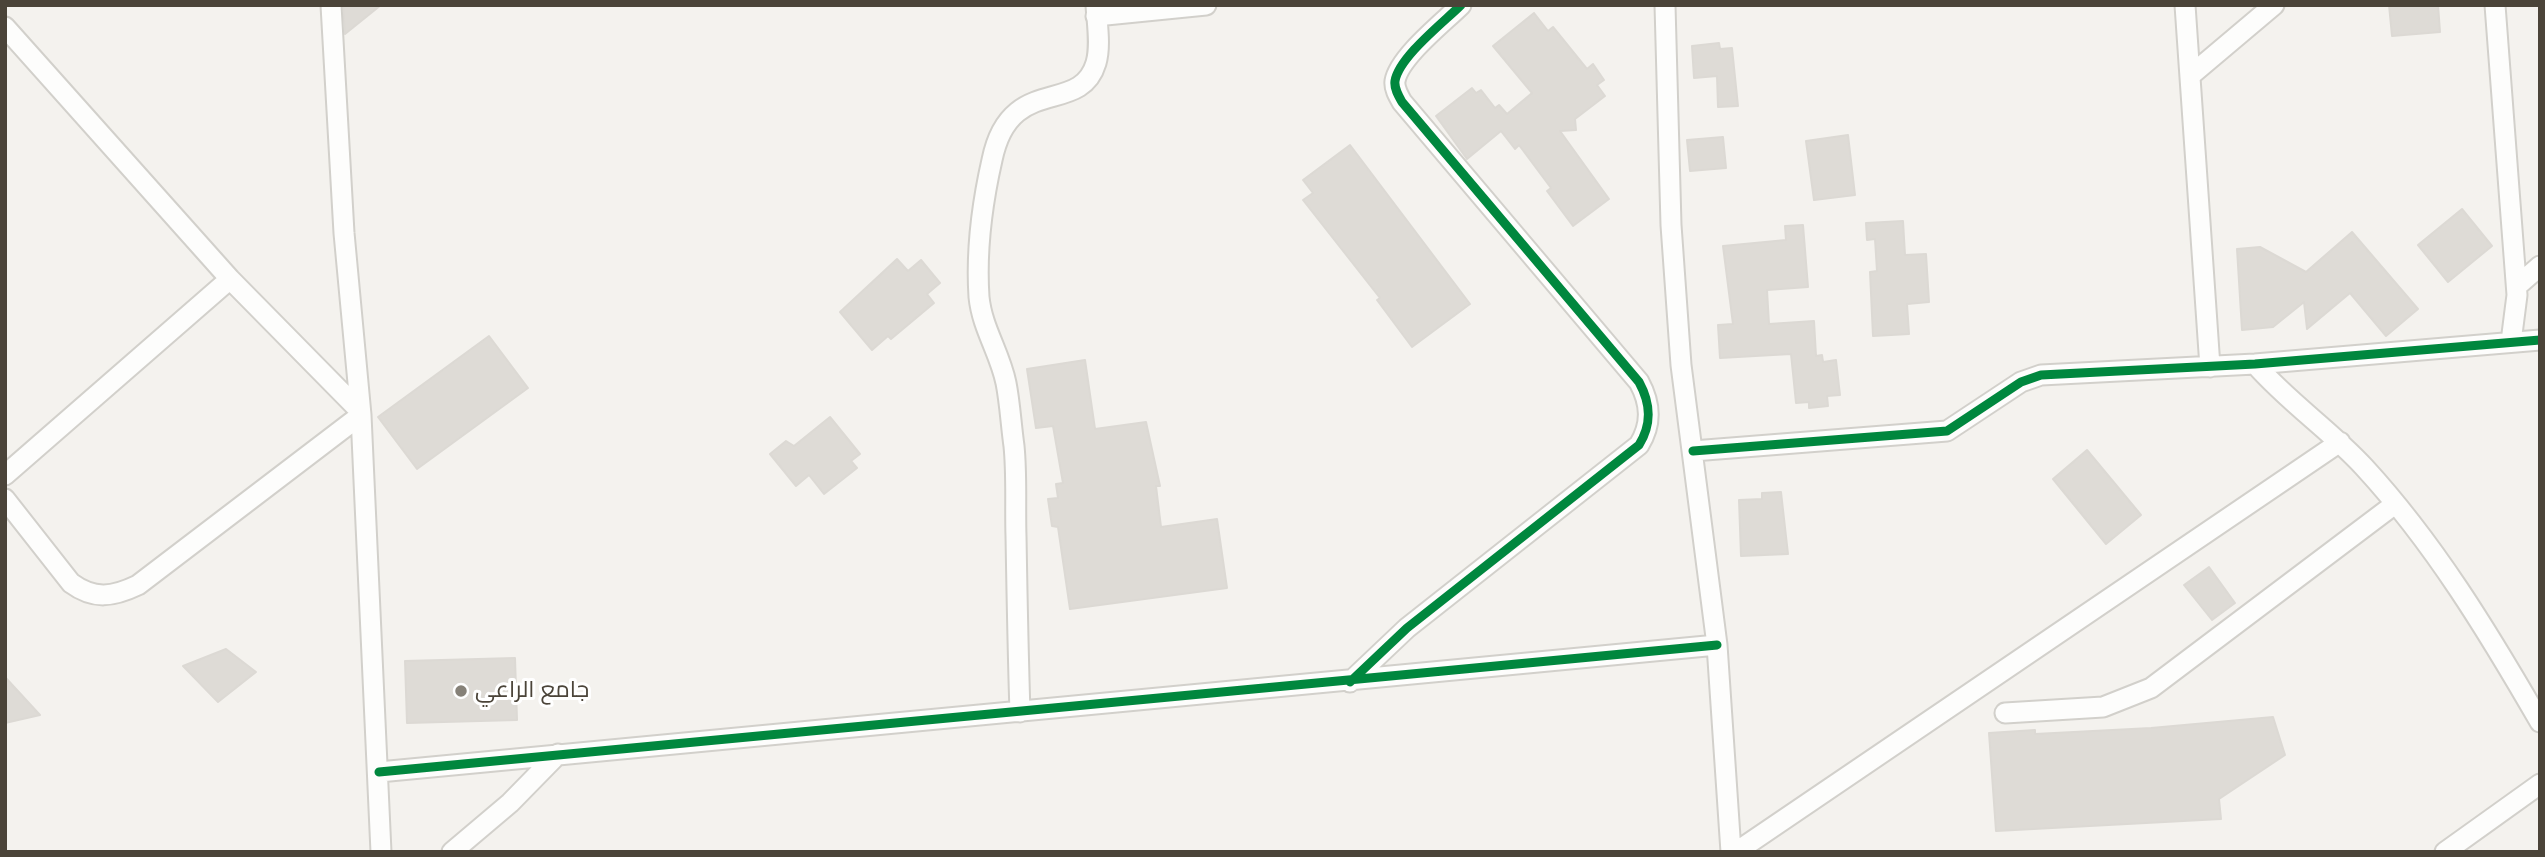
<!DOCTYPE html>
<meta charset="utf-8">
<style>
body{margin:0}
#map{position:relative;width:2545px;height:857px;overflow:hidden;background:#f4f2ee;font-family:"Varela Round",sans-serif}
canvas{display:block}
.frame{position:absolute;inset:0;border:7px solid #4b4439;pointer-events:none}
</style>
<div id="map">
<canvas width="2545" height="857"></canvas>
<div class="frame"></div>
</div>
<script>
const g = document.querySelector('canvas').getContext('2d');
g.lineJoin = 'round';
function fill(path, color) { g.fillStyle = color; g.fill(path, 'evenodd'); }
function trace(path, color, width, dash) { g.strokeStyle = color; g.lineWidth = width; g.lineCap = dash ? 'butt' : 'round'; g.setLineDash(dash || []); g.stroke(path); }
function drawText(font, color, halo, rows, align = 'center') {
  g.font = font + ' "Varela Round",Cairo,sans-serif'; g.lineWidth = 6; g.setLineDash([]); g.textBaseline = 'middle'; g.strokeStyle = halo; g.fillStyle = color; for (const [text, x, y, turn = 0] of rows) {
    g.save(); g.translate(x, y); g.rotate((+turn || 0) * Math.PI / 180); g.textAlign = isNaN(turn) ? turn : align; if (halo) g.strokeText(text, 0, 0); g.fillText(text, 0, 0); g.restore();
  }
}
const building = new Path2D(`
 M 343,5 L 381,5 L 345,34 Z
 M 2389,5 L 2438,5 L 2440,32 L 2392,36 Z
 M 1534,13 L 1548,31 L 1553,27 L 1587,69 L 1593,64 L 1604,80 L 1597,85 L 1605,96 L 1575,119 L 1576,130 L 1560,131 L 1609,199 L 1573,226 L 1547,191 L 1551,188 L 1519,145 L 1515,149 L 1501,131 L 1467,159 L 1436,116 L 1472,88 L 1476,93 L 1481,90 L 1495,108 L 1499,105 L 1507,114 L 1532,93 L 1493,46 Z
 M 1719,43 L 1720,49 L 1732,48 L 1738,106 L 1718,107 L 1717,76 L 1694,78 L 1692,46 Z
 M 1848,135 L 1855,195 L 1814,200 L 1806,141 Z
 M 1723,137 L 1726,168 L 1690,171 L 1687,140 Z
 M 1350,145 L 1470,304 L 1412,347 L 1377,300 L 1380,298 L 1303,200 L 1313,193 L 1303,180 Z
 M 2462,209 L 2492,246 L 2448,282 L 2418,245 Z
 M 1903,221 L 1905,255 L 1926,254 L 1929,302 L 1907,304 L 1909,334 L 1873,336 L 1870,272 L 1877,271 L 1875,239 L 1867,240 L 1866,223 Z
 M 1803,225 L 1808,287 L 1767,290 L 1769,324 L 1814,321 L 1816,356 L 1822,355 L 1823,362 L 1836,360 L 1840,395 L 1827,396 L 1828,406 L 1809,408 L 1809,402 L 1796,403 L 1791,354 L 1720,358 L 1718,325 L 1733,324 L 1723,246 L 1786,240 L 1785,226 Z
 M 2352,232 L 2418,309 L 2386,336 L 2350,293 L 2307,329 L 2304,302 L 2273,327 L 2242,330 L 2237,249 L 2260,247 L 2306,272 Z
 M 897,259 L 908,271 L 921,260 L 940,283 L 927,294 L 934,303 L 891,339 L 888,336 L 872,350 L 840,312 Z
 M 489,336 L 528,388 L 417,469 L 378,417 Z
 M 1085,360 L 1095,429 L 1146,422 L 1160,486 L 1156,486 L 1161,527 L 1217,519 L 1227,588 L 1070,609 L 1058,527 L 1052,526 L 1048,499 L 1058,498 L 1056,484 L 1063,483 L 1053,426 L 1036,428 L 1027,369 Z
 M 830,417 L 860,454 L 851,461 L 857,468 L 824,494 L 809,475 L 796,486 L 770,454 L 786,441 L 794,446 Z
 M 2087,450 L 2141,515 L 2106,544 L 2053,479 Z
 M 1781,492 L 1788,554 L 1741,556 L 1739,500 L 1762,499 L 1762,493 Z
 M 2209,567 L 2235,603 L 2212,620 L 2184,585 Z
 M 226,649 L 256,672 L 218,702 L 183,666 Z
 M 515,658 L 517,720 L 407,723 L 405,661 Z
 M 5,677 L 40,715 L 5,723 Z
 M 2273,717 L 2285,755 L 2219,799 L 2221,819 L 1996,831 L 1989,733 L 2035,730 L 2035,734 L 2151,728 Z`);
const street = new Path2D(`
 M 331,5 L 344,233 L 361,415 L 381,852
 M 1665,5 L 1671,225 L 1681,365 L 1717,645 L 1731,852
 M 2185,5 L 2210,367
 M 2495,5 L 2517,295 L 2511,342
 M 1096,16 L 1206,5
 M 5,27 L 230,279 L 360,411
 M 2191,75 L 2274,5
 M 2517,286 L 2540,266
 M 2255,364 C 2288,402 2330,430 2364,467 C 2434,543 2488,632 2540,722
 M 1693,451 L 1947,431 L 2021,382 L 2041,375 L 2255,364 L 2540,340
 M 5,475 L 230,279
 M 5,499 L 71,583 C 94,600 113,597 138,585 L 361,415
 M 1350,682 L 1407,628 L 1639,445 C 1652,424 1651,404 1639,382 L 1402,102 C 1398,95 1394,88 1395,81 C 1399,57 1444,22 1461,5
 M 1020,712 C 1018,653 1017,595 1016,536 C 1015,506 1017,476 1014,446 C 1011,425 1010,403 1006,383 C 1000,353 982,328 979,297 C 976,252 982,204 992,160 C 1010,72 1080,117 1096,63 C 1101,46 1097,23 1096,5
 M 2005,713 L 2103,707 L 2151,688 L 2395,504
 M 379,772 L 1717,645
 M 452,852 L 510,803 L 558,754
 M 1736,852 L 2340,442
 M 2445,852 L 2540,784`);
const cycleway = new Path2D(`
 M 1693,451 L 1947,431 L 2021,382 L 2041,375 L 2255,364 L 2540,340
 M 1350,682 L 1407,628 L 1639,445 C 1652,424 1651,404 1639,382 L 1402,102 C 1398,95 1394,88 1395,81 C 1399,57 1444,22 1461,5
 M 379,772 L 1717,645`);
const markers = [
 [461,691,7,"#868178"]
];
const poiNames = [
 ["جامع الراعي",475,691]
];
fill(building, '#dedbd6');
trace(building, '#dcd9d4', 2);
trace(street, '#d2d0cb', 23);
trace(street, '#fdfdfc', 19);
trace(cycleway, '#00873e', 9);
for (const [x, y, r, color] of markers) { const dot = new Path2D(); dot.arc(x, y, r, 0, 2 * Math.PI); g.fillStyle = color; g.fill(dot); trace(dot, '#fff', 2.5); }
drawText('23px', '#4b4439', '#fff', poiNames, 'left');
</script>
